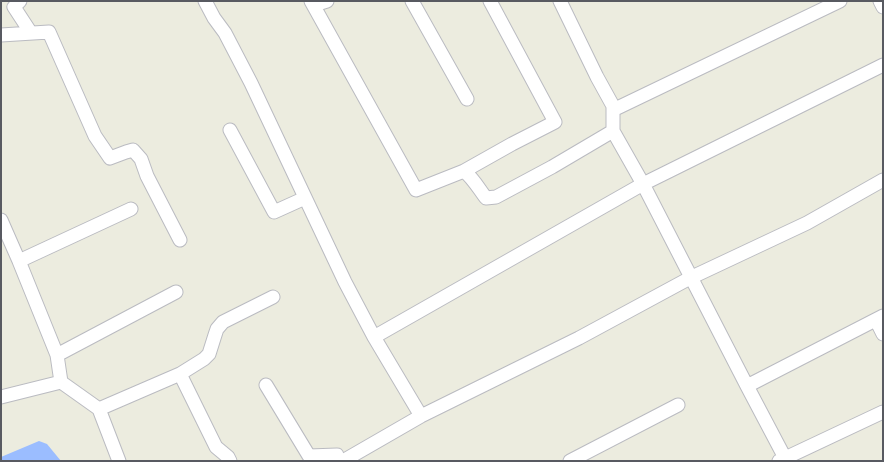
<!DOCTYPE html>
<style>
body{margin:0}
#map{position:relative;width:884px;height:462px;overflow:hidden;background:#ececdf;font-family:"Source Sans 3",sans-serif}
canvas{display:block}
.frame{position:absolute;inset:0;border:2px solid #585a61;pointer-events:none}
</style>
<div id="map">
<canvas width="884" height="462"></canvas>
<div class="frame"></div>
</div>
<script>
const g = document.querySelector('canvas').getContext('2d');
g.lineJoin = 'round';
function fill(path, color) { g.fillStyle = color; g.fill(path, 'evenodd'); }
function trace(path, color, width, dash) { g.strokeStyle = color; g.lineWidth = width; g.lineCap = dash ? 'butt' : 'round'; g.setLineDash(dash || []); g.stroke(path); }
const water = new Path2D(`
 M 39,441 L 47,444 L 61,461 L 1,461 L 1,457 Z`);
const street = new Path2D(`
 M 20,1 L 14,7 L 31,33
 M 205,1 L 214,18 L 225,33 L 251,83 L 345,282 L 374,337 L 421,416
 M 311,1 L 416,190 L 464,171 L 512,144 L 555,122 L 490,1
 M 412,1 L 467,99
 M 560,1 L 597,77 L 613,106 L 613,131 L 643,184 L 747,386 L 785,458
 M 880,1 L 883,7
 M 314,5 L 327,1
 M 1,35 L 49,32 L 95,136 L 110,158 L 126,152 L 133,150 L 141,159 L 147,176 L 180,240
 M 613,110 L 840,1
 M 230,130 L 274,212 L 305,198
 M 464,171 C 473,178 479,189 486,198 L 496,197 L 552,167 L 613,131
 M 1,220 L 19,261 L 57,355 L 61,382 L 1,397
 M 19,261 L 131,209
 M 876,320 L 883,334
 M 374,337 L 643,184 L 883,65
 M 57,355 L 176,292
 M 180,374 L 216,447 L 228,457 L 230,461
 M 61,382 L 99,409 L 119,461
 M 266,385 L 309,456 L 337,455 L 339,461
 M 747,386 L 883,316
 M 99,409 L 180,374 L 204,359 L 209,354 L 215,335 L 217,329 L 223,322 L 273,297
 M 343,461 L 421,416 L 579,338 L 690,278 L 807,223 L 883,180
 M 570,461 L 678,405
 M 779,461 L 883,412`);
fill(water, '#9bbdff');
trace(street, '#babbc1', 15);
trace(street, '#fff', 13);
</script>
